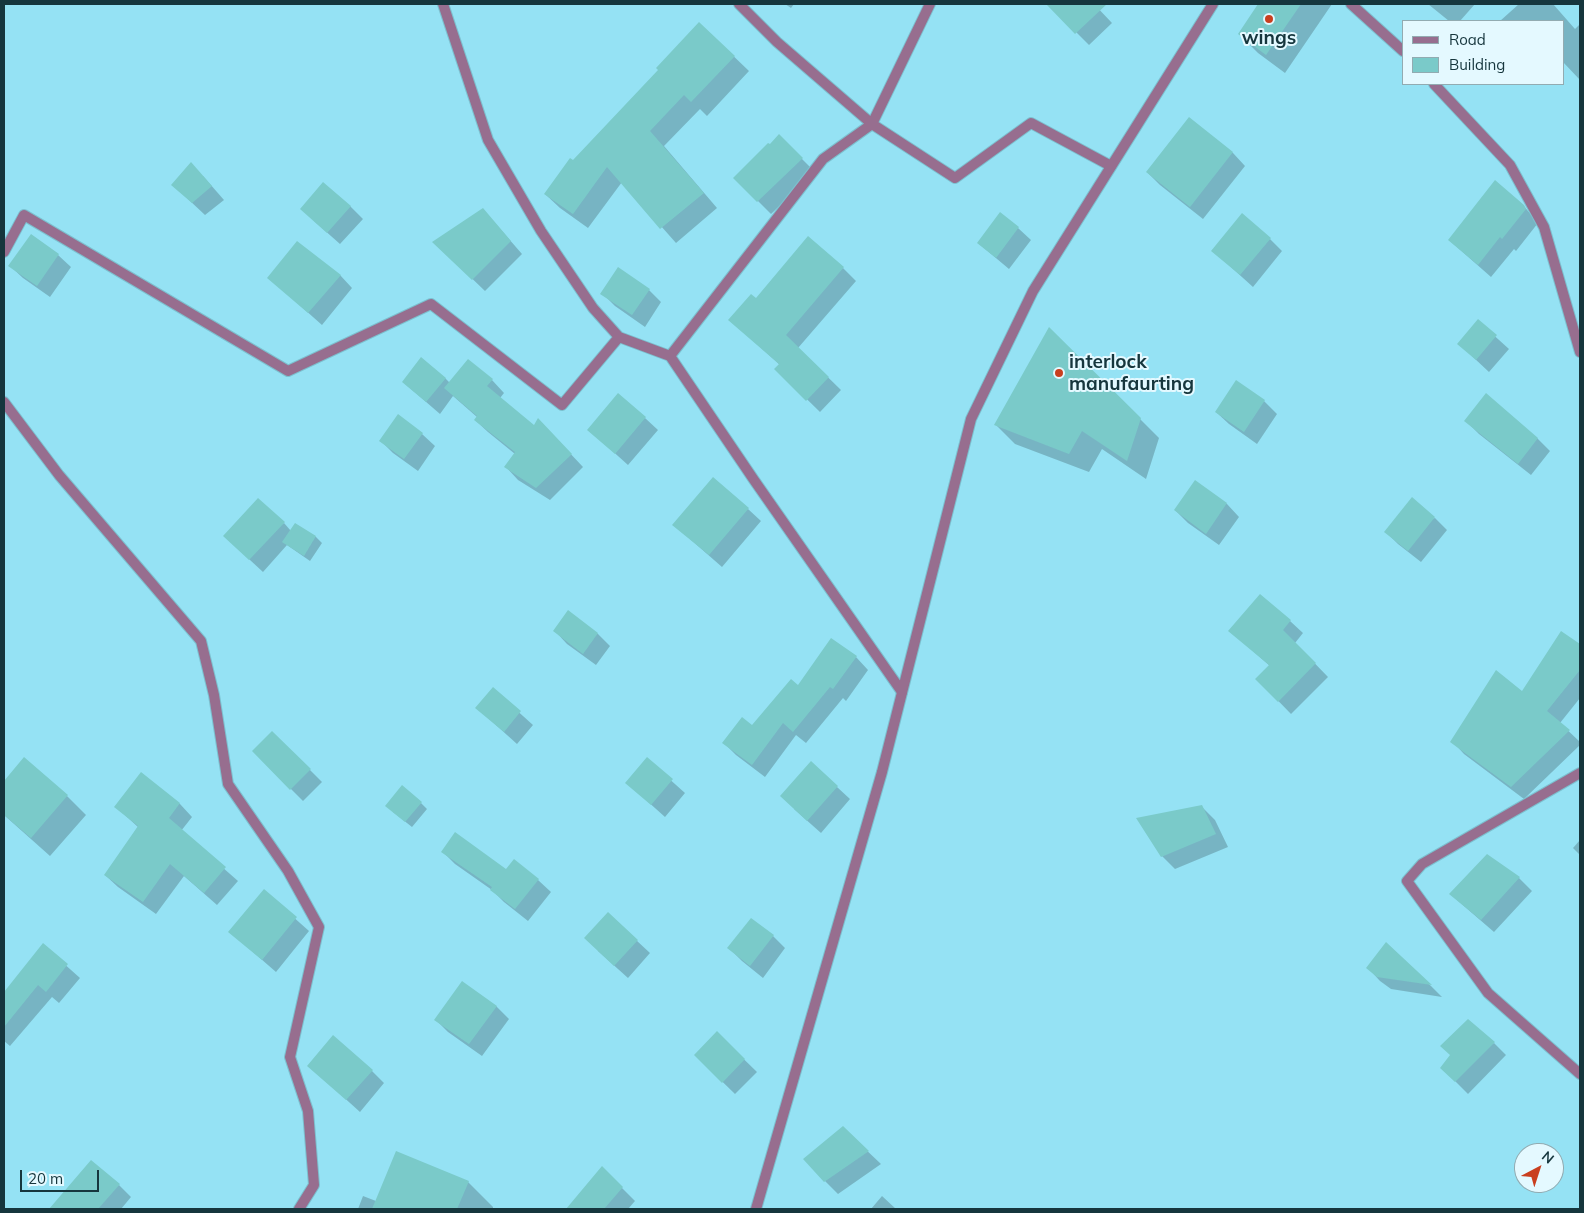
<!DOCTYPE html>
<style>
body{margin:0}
#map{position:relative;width:1584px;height:1213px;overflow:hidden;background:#95e2f4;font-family:Mulish,sans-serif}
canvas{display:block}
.frame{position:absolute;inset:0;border:5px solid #16363d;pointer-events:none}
.legend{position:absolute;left:1402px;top:20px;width:162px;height:65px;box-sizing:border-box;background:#e4f9ff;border:1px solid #92abb1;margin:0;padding:6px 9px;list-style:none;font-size:15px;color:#16363d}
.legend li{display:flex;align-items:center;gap:10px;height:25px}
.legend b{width:25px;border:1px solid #92abb1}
.north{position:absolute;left:1514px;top:1143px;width:50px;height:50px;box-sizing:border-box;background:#e4f9ff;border:1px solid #92abb1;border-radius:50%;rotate:40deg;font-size:14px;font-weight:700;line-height:20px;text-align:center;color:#16363d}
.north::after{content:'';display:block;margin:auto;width:18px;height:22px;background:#c93f1f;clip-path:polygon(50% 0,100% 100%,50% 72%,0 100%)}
.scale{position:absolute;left:20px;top:1170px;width:79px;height:22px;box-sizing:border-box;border:2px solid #16363d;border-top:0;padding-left:6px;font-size:15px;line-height:18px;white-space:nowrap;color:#16363d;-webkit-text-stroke:4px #e4f9ff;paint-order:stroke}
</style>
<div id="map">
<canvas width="1584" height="1213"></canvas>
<div class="frame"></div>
<ul class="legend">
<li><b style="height:6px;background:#976e8f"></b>Road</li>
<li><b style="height:14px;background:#7acac9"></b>Building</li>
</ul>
<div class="north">N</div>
<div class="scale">20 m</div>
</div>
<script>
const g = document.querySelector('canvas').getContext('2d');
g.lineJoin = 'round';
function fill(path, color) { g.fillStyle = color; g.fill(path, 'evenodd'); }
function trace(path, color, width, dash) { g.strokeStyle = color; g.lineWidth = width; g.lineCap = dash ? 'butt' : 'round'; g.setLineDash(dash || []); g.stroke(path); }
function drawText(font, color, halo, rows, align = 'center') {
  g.font = font + ' Mulish,sans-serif'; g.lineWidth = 4; g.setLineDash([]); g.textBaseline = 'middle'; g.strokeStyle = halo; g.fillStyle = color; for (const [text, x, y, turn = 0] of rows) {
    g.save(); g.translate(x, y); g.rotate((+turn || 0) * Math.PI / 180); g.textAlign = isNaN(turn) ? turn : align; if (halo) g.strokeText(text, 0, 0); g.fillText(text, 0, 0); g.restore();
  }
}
const shadow = new Path2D(`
 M 785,4 L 794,4 L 791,8 Z
 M 1053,4 L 1094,4 L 1112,23 L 1089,45 L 1050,6 Z
 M 1259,4 L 1332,4 L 1285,73 L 1258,53 L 1239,34 Z
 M 1428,4 L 1475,4 L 1460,21 L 1449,21 Z
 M 1519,4 L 1553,4 L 1575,29 L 1580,24 L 1580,80 L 1563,62 L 1563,21 L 1500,21 Z
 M 699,23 L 749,71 L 707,116 L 700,109 L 664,146 L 717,208 L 676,243 L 622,182 L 588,228 L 560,208 L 545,194 L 573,161 L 659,70 Z
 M 1189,119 L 1233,153 L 1245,166 L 1203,219 L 1160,185 L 1147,172 Z
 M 779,136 L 815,172 L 771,214 L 735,178 Z
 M 203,176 L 224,200 L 205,215 L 173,185 Z
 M 1523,205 L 1538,223 L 1516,251 L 1514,249 L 1491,277 L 1449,240 Z
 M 350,206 L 363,219 L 340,244 L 314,221 Z
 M 1000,214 L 1018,228 L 1031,240 L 1009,269 L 978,243 Z
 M 495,223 L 522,254 L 485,291 L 434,242 Z
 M 1270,239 L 1282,251 L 1253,287 L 1212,250 Z
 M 58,255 L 71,267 L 50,297 L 23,278 L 10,266 Z
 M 843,268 L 856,281 L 798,348 L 841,390 L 820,412 L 776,369 L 780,365 L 730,320 L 756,300 Z
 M 340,275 L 352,288 L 322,325 L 269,278 Z
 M 649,290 L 661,302 L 645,327 L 615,306 L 602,293 Z
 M 1478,321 L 1509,349 L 1489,372 L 1459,344 Z
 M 1050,329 L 1159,438 L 1146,479 L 1102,449 L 1089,472 L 1015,444 L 996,425 Z
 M 445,378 L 450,383 L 492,380 L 504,393 L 500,398 L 534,426 L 551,433 L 583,467 L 550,500 L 518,480 L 506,467 L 515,454 L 488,432 L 475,420 L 477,417 L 453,396 L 440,414 L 403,382 Z
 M 1236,382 L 1264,401 L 1277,414 L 1257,444 L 1229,424 L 1216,412 Z
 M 645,418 L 658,430 L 628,465 L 589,430 Z
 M 1466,421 L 1537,438 L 1550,451 L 1531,475 L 1479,434 Z
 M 422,434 L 435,446 L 418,471 L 393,453 L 380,440 Z
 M 1195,482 L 1227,504 L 1239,517 L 1219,545 L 1188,523 L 1175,510 Z
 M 748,509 L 761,521 L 722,567 L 674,525 Z
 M 1435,518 L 1447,530 L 1421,562 L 1398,544 L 1386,532 Z
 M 284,523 L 291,531 L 295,524 L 316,537 L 322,543 L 310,561 L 287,545 L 263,572 L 237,548 Z
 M 569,612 L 598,634 L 610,646 L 596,665 L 567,644 L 555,631 Z
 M 1290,621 L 1303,633 L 1295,643 L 1328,677 L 1291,714 L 1257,679 L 1270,666 L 1230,631 Z
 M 1561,633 L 1580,645 L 1580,698 L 1560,723 L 1580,742 L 1580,745 L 1524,799 L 1464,754 L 1452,741 L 1523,693 Z
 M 856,657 L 868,670 L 846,701 L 843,698 L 806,743 L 796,735 L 765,777 L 736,755 L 724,743 L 753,727 L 798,687 Z
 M 493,689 L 533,725 L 517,744 L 477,708 Z
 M 272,732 L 322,782 L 303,801 L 253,751 Z
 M 24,759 L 67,796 L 86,815 L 50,856 L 4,815 L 4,783 Z
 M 647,759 L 685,793 L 665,817 L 627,783 Z
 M 811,763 L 850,799 L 821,833 L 794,809 Z
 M 141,774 L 180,804 L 192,817 L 181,831 L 238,881 L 217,905 L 184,876 L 156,914 L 118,887 L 105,875 L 138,827 L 116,807 Z
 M 421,803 L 427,809 L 412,827 L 393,812 Z
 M 1202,807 L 1215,820 L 1228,847 L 1175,869 L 1162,856 Z
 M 1580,840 L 1580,855 L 1573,848 Z
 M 443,852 L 538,880 L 551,892 L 528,921 L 504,902 L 492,890 L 455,864 Z
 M 1487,856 L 1519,878 L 1532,891 L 1494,932 L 1450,894 Z
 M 264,891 L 309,931 L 276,972 L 230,932 Z
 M 608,914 L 650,953 L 628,978 L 598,951 Z
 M 773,936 L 785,948 L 763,978 L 742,961 L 729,948 Z
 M 1386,944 L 1431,986 L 1442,997 L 1391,989 L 1380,981 L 1368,968 Z
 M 43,945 L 80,978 L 59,1003 L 52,997 L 10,1046 L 4,1041 L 4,994 Z
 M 496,1006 L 509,1019 L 482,1056 L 448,1032 L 436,1020 Z
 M 717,1033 L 757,1072 L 735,1094 L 695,1055 Z
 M 1494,1043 L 1506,1055 L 1468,1094 L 1442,1068 Z
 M 309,1066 L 372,1071 L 384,1083 L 360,1112 Z
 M 843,1128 L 881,1164 L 838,1194 L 825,1181 Z
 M 602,1168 L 635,1201 L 628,1209 L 568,1209 Z
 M 468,1182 L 493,1207 L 493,1209 L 358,1209 L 363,1196 L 376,1201 Z
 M 119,1185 L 131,1197 L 121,1209 L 65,1209 L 57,1202 Z
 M 882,1196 L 896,1209 L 871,1209 Z`);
const building = new Path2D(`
 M 1046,4 L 1107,4 L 1075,34 Z
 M 1258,4 L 1301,4 L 1266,55 L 1238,34 Z
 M 699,22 L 735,56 L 691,102 L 684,95 L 650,131 L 704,193 L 660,229 L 607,167 L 573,214 L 544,194 L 570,158 L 573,160 L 658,70 L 656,68 Z
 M 1189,117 L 1233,152 L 1190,207 L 1146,172 Z
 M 779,134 L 803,158 L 757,202 L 733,178 L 768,143 L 770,144 Z
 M 191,162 L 212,186 L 192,203 L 171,185 Z
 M 1495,180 L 1524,205 L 1526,209 L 1502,239 L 1500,237 L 1478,265 L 1448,240 Z
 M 323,182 L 351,206 L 327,233 L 300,209 Z
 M 483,208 L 511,241 L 472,280 L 432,242 Z
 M 1000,212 L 1019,227 L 996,258 L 977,243 Z
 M 1242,213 L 1271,238 L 1240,275 L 1211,251 Z
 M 31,234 L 59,254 L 37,286 L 8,266 Z
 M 808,236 L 844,267 L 786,335 L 829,377 L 806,401 L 774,369 L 779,364 L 728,320 L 751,294 L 756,298 Z
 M 297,241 L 341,275 L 308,313 L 267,278 Z
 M 618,267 L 650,289 L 632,315 L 600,294 Z
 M 1478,319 L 1497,335 L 1476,360 L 1457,344 Z
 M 1049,327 L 1141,418 L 1127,461 L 1082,431 L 1069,454 L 994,425 Z
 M 421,357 L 446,378 L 426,402 L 402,382 Z
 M 468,359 L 493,379 L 487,386 L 534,425 L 538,418 L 572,454 L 536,488 L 504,467 L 515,452 L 474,420 L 477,416 L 444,388 Z
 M 1236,380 L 1265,400 L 1244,432 L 1215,412 Z
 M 618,393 L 646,417 L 615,454 L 587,430 Z
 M 1486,393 L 1538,438 L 1518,464 L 1464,421 Z
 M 398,414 L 423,433 L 404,459 L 379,441 Z
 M 713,477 L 749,508 L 709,555 L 672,525 Z
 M 1195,480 L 1227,503 L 1206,534 L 1174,510 Z
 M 1412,497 L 1435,517 L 1408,551 L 1384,532 Z
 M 258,498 L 285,522 L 249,560 L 223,536 Z
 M 295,523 L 316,536 L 304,556 L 282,542 Z
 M 1260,594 L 1291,620 L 1283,630 L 1316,663 L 1278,702 L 1255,679 L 1269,665 L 1228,631 Z
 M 568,610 L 598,633 L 583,654 L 553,631 Z
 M 1561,631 L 1580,644 L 1580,670 L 1547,711 L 1570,730 L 1511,787 L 1450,742 L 1496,670 L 1522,691 Z
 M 831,638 L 857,656 L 833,689 L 830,687 L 793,732 L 783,723 L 752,765 L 722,743 L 742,717 L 752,725 L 791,679 L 798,685 Z
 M 493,687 L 521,711 L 504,732 L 475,708 Z
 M 272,731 L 311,769 L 290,790 L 252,751 Z
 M 24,757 L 68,795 L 31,838 L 4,815 L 4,781 Z
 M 647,757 L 673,779 L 651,805 L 625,783 Z
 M 811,761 L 838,786 L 807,821 L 780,796 Z
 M 141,772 L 180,803 L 169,818 L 226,867 L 204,893 L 170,864 L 143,902 L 104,875 L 138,826 L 114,807 Z
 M 402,785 L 422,802 L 405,822 L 385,806 Z
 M 1202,805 L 1216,834 L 1161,857 L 1136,818 Z
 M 455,832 L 506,869 L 514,859 L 539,879 L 515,909 L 490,890 L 492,887 L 441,852 Z
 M 1487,854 L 1520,877 L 1481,920 L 1449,894 Z
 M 264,889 L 297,917 L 262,960 L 228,932 Z
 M 608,912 L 638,940 L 614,966 L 584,938 Z
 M 751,918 L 774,935 L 750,966 L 727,948 Z
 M 1386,942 L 1432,985 L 1377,977 L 1366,968 Z
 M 43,943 L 68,964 L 46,992 L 38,985 L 4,1027 L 4,992 Z
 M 462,981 L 497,1006 L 469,1044 L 434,1020 Z
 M 1468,1019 L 1495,1042 L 1455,1082 L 1440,1068 L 1450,1055 L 1440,1046 Z
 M 717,1031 L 745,1059 L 722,1083 L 694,1055 Z
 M 333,1035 L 373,1070 L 346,1100 L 307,1066 Z
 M 843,1126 L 869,1151 L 824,1182 L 803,1159 Z
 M 396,1151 L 469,1181 L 457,1209 L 372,1209 Z
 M 91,1160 L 120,1184 L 98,1209 L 49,1209 Z
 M 602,1166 L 623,1187 L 604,1209 L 566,1209 Z`);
const minor = new Path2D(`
 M 443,4 L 488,140 L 541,231 L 593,308 L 619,337 L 670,356 L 754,480 L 902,692
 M 739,4 L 777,42 L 872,124 L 955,178 L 1031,123 L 1111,166
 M 1351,4 L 1403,51
 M 1434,84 L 1510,165 L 1544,227 L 1580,352
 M 4,252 L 24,215 L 288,371 L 431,304 L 562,405 L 619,337
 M 670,356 L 823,159 L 872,124 L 930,4
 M 4,402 L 59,475 L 201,641 L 214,695 L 228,784 L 288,871 L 319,927 L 290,1057 L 308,1111 L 314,1185 L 299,1209
 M 1580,773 L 1422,864 L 1407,881 L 1488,993 L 1580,1074`);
const tertiary = new Path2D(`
 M 756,1209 L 882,772 L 971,419 L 1033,291 L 1213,4`);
const markers = [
 [1269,19,5,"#c93f1f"],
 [1059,373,5,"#c93f1f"]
];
const poiNames = [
 ["wings",1269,38],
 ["interlock",1069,362,"left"],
 ["manufaurting",1069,384,"left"]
];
fill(shadow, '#0003');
fill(building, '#7acac9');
trace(minor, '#7cc0cf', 12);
trace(tertiary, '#7cc0cf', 12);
trace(minor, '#976e8f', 10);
trace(tertiary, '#976e8f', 10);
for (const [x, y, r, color] of markers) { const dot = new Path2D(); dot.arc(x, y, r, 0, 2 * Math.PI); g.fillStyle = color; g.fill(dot); trace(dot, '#e4f9ff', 2); }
drawText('bold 19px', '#16363d', '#e4f9ff', poiNames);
</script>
